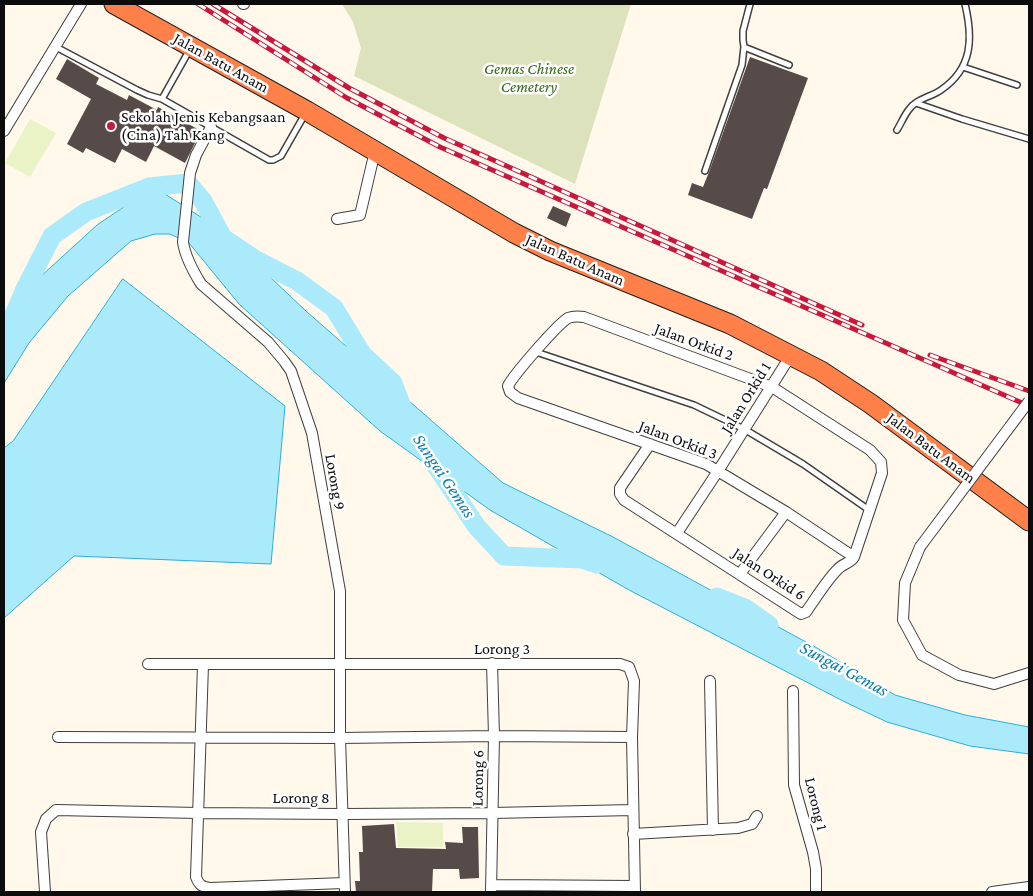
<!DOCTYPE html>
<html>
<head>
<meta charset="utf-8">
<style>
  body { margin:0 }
  #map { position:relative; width:1033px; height:896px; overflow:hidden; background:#fff8eb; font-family:"Crimson Pro",serif }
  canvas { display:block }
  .frame { position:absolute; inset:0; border:5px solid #0c0c0c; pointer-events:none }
</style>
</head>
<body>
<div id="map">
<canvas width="1033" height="896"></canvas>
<div class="frame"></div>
</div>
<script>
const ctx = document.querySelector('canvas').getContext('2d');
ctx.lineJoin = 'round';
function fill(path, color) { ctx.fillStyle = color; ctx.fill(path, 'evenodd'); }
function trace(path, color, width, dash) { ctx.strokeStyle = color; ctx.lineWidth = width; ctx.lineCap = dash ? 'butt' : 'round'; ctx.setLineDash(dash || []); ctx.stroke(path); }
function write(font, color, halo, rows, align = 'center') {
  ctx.font = font + ' "Crimson Pro",serif'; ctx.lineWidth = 5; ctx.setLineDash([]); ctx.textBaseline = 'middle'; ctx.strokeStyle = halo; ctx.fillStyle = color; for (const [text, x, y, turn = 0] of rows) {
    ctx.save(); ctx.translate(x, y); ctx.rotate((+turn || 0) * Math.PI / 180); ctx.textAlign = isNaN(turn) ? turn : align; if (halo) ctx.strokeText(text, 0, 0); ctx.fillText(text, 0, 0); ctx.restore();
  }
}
fill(new Path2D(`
  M342,4H631L575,184L354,76L361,48L353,22Z`), '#dce2bb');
fill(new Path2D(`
  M30,119L56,133L30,177L5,163Z
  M396,822L443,823V847H398Z`), '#eaf3c5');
const water = new Path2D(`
  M154,187L204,219L251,259L307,312L503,483L613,537L817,648L895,695L965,715L1029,727V754L970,746L887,722L843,701L629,590L490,510L380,431L239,304L189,243L170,234H155L131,241L68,296L29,343L4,383V331L39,278L97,225Z
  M123,279L285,406L271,564L74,556L4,618V448L13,441Z`);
fill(water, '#abeafb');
trace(water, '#2cafd8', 1);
trace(new Path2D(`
  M4,338L25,289L52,236L86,212L149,187L188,183L203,201L223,238L256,260L297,281L334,308L362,354L393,383L404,412
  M430,457L477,527L504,556L582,559L597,564
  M717,597L745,608L769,625`), '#abeafb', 19);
fill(new Path2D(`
  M750,57L808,78L767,189L764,188L752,219L688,195L692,183L703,187L709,172Z
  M67,59L99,78L96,84L127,100L129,95L157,110L158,107L201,131L185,163L154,146L146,162L122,149L115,163L86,148L83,153L67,144L91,99L56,79Z
  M553,206L571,214L566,227L547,218Z
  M394,824L396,848L446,849L445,842L463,843L462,827H478L479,878L460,879L459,869H433L432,892H356L355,881H360L359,852H363L362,826Z`), '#564b48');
const lane = new Path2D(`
  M56,47L137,90L148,95L162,99L269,160H273L281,156L305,114
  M744,47L789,65
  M963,67L1017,85
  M162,99L190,49
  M916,103L962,119L1029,139
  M897,130C903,120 907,108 917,102C925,97 934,95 941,90C973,68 973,38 965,4
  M705,171L742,65L744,47L743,40V31L750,4
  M536,352L694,405L744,429L803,464L869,510`);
const street = new Path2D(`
  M243,4H244
  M211,127L196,155L190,173L183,242C185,257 193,271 201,284L268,342L284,361L291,371L312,433L340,591V738L345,892
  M4,131L81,4
  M337,219L360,215L375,151
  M650,444L620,488V494L624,500L801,614L806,612C816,598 826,581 838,569C843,563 850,564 854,557L882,473L881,462L870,450L772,387L584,317C578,316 573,316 568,318C557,325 514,374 508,386L510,392L518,398L706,464L786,512L854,557
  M677,533L718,471L791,355
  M920,547L905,583L903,620L922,655L959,675L994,684L1029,673
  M740,574L786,512
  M148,664H620L629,667L634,681L632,737L635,892
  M203,665L196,877C199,885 202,887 210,888L344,883
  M710,681L713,830
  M793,691L794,785L813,852L816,869V892
  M58,737L340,738L494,736L632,737
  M633,834L738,828L752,824L757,816
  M491,885L634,886
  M45,892L41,832L46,819L56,810L198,813L343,814L492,813L633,810
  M491,892L494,736L492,663
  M992,892L1029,887`);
const highway = new Path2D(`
  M114,4L307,111L514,233L550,251L730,324L821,371L871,404L1029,521`);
trace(lane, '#3f3f3f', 8);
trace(street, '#3f3f3f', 12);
trace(highway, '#1d1d1d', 21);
trace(lane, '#fff', 5);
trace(street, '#fff', 10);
trace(highway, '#ff8049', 19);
const rail = new Path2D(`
  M198,4L347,98L440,147L1029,406
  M213,4L349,88L444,138L862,325
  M930,355L1029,391`);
trace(rail, '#c7193d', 5);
trace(rail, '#fff', 3, [9]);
const streetBridge = new Path2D(`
  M920,547L1029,401`);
trace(streetBridge, '#3f3f3f', 12, []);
trace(streetBridge, '#fff', 10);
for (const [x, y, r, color] of [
  [111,126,5,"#c7193d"]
]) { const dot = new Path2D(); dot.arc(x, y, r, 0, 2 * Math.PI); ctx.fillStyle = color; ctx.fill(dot); trace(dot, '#fff', 2); }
write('16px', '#0c0c0c', '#fff', [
  ["Jalan Batu Anam",221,63,29],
  ["Jalan Batu Anam",575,260,24],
  ["Jalan Orkid 2",694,342,20],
  ["Jalan Orkid 1",746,398,-58],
  ["Jalan Orkid 3",678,440,21],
  ["Jalan Batu Anam",931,448,37],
  ["Lorong 9",335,482,80],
  ["Jalan Orkid 6",769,574,33],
  ["Lorong 3",502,649],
  ["Lorong 6",478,778,-89],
  ["Lorong 8",301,798],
  ["Lorong 1",816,804,76]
]);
write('italic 16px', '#356918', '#fff', [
  ["Gemas Chinese",529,69],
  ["Cemetery",529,87]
]);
write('16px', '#0c0c0c', '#fff', [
  ["Sekolah Jenis Kebangsaan",121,117],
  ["(Cina) Tah Kang",121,135]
], 'left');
write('italic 18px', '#0c7ca8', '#fff', [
  ["Sungai Gemas",444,476,56],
  ["Sungai Gemas",844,669,28]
]);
</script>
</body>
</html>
